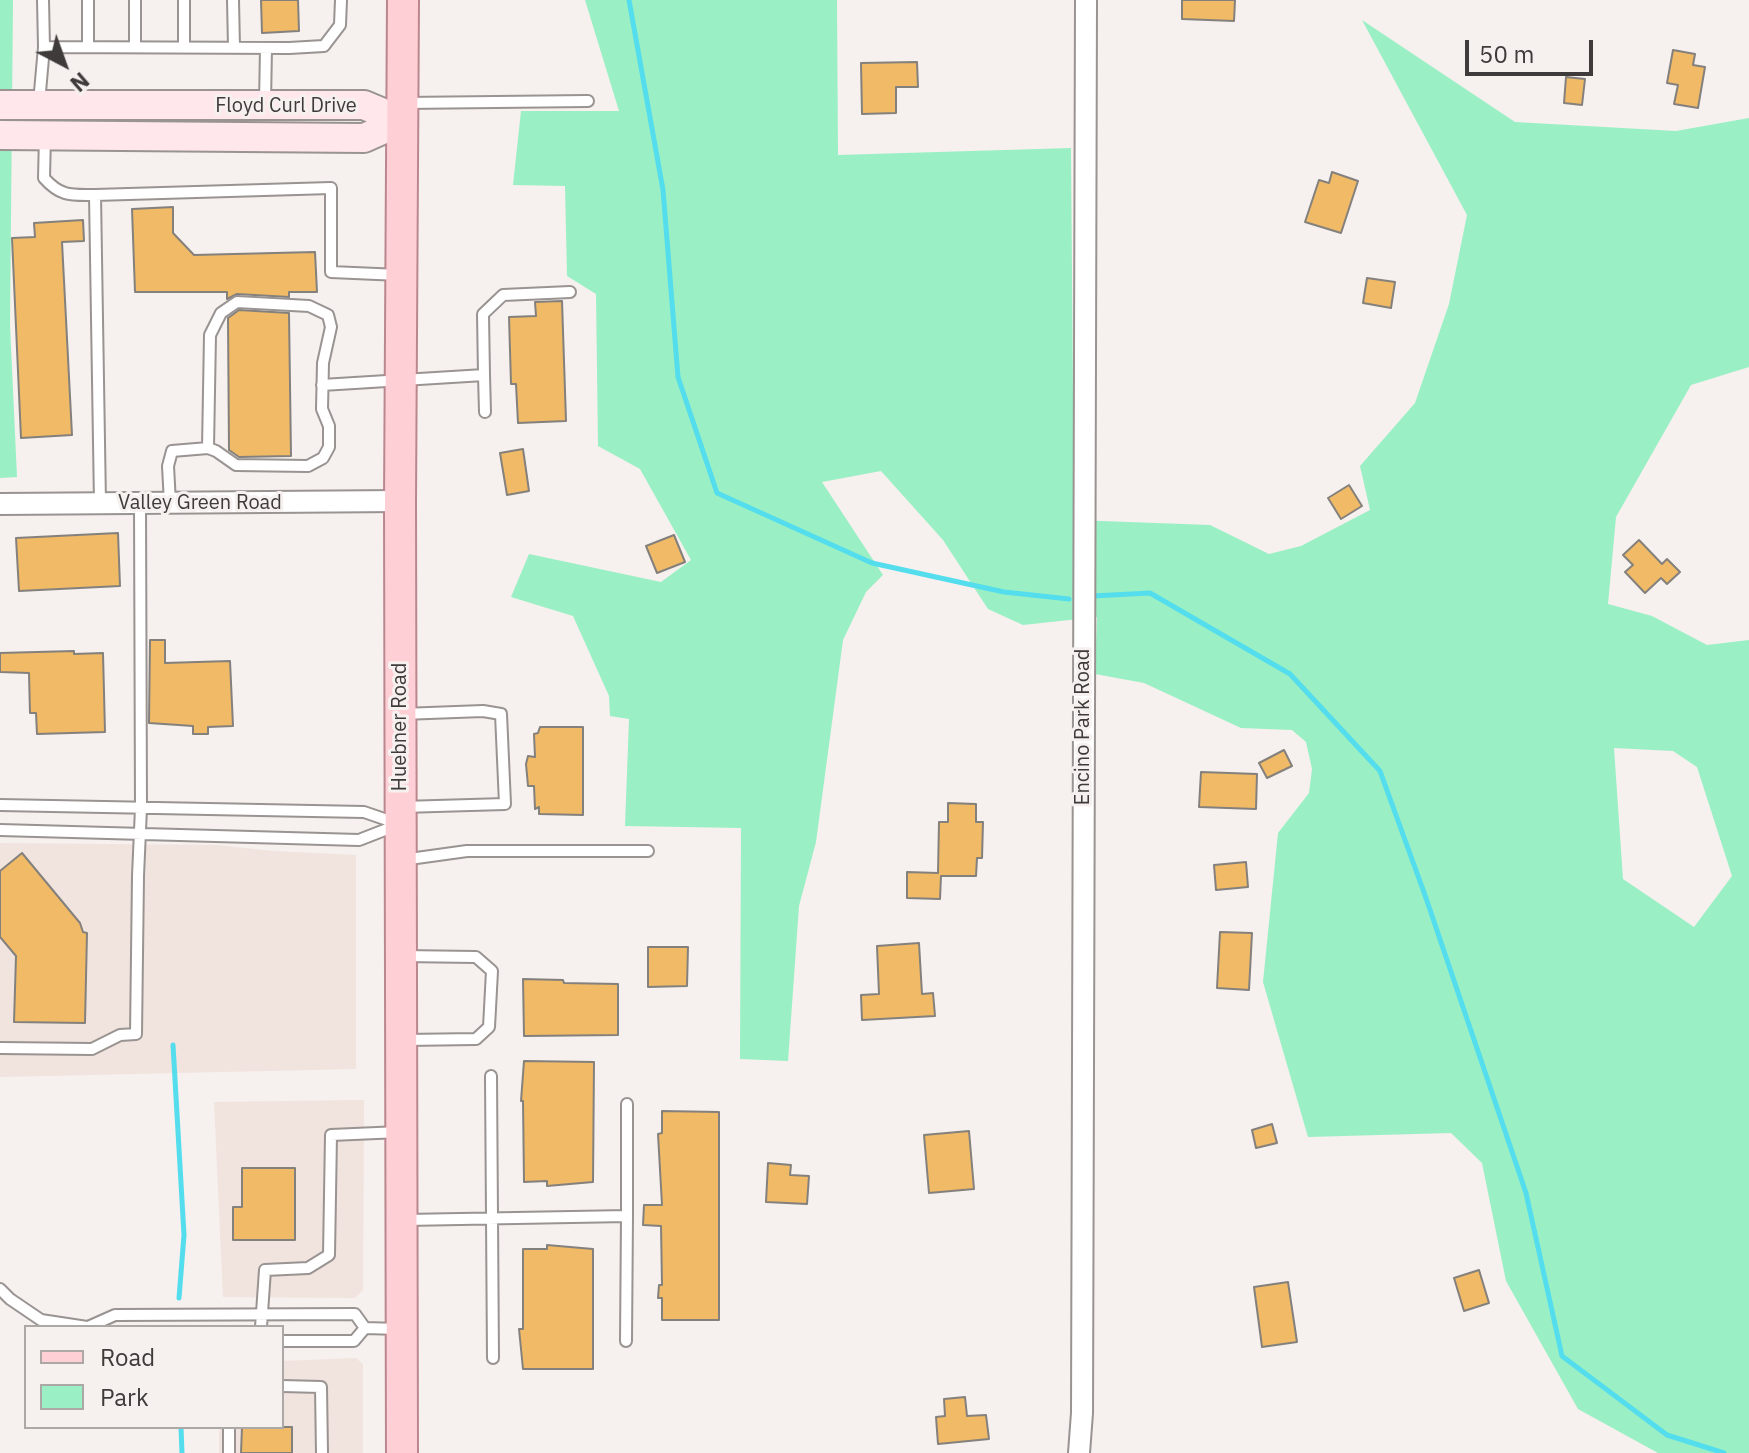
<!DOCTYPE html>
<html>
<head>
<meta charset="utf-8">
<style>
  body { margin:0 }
  #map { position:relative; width:1749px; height:1453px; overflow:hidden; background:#f6f0ee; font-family:"IBM Plex Sans",sans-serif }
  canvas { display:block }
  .legend { position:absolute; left:24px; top:1325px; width:260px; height:104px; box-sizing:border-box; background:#f6f0ee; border:2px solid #aca8a6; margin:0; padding:10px 14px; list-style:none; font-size:24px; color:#3e3b3a }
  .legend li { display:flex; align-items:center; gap:16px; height:40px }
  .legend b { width:40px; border:2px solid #aca8a6 }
  .north { position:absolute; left:24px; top:24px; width:80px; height:80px; -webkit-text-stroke:6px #f6f0ee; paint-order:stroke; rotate:139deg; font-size:22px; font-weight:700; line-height:32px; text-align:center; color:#3e3b3a }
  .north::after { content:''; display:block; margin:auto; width:28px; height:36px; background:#3e3b3a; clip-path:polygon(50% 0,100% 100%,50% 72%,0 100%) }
  .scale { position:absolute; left:1465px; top:40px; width:128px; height:36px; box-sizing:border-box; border:4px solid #3e3b3a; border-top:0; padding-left:10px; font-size:24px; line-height:28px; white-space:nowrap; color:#3e3b3a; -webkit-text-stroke:6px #f6f0ee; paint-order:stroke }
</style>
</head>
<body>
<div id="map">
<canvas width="1749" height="1453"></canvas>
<ul class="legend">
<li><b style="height:10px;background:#fed0d6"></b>Road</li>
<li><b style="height:22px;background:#9af0c4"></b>Park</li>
</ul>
<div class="north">N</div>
<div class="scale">50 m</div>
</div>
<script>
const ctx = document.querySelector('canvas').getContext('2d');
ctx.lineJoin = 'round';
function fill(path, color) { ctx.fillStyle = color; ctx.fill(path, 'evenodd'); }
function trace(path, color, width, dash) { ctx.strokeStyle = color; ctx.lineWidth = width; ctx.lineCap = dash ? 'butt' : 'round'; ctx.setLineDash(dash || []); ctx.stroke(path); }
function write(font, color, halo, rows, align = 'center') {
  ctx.font = font + ' "IBM Plex Sans",sans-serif'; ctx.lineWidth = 6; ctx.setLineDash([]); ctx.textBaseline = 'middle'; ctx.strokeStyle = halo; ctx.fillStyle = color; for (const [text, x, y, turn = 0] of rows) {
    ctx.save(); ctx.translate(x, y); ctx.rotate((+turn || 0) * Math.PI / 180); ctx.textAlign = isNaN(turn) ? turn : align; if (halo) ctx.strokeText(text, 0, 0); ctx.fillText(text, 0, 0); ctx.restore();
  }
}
fill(new Path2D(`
  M0,843L216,845L273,851L356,855V1069L0,1077Z
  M364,1100L363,1290L355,1298L223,1297L214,1102Z
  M356,1358L363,1364V1453H219V1427H282V1361Z`), '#f1e3dd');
fill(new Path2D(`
  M0,0H13L10,325L17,477L0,478Z
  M585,0H837L838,155L1071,148L1074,520L1210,525L1269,554L1301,546L1370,510L1360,466L1415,403L1449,304L1467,215L1362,20L1515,122L1676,131L1749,118V367L1691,385L1616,517L1608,604L1652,616L1707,645L1749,640V1453H1658L1578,1409L1506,1281L1482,1163L1451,1133L1308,1137L1263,982L1278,833L1309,793L1312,769L1306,742L1292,730L1241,728L1144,683L1095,674L1097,617L1023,625L988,609L943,540L881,471L822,482L883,575L866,592L843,640L816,842L799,906L788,1061L740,1059L741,828L625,826L629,719L610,716L609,696L573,616L511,597L529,554L661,582L691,560L640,469L598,446L596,294L567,276L565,186L513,185L521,111H619ZM1614,748L1673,751L1697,767L1732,876L1694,927L1623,879Z`), '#9af0c4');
trace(new Path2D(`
  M629,0L663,190L678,377L717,493L872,563L1004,592L1069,599
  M1093,596L1150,593L1290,674L1380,771L1426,898L1526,1193L1562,1356L1667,1435L1724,1453
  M173,1045L184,1235L179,1298
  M181,1427L182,1453`), '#54dded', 5);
const building = new Path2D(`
  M261,0H298L299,31L262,33Z
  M1182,0H1235L1234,21L1182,19Z
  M1673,50L1695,54L1693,65L1705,67L1698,108L1674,104L1678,85L1667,83Z
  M917,62L918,87H896V113L862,114L861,63Z
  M1566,77L1585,79L1582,105L1564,103Z
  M1332,172L1358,181L1341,233L1305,222L1319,180L1329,183Z
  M173,207V233L194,255L315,252L317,292H289V297L237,294L227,299V292H135L132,209Z
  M83,220L84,241L62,242L72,435L21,438L12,238L35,237L34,223Z
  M1367,278L1395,282L1391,308L1363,303Z
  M562,301L566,421L518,423L516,384H511L509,317L536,316L535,302Z
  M239,310L289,313L291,456L239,457L229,450L228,318Z
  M523,449L529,491L507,495L500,453Z
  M1349,485L1362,506L1341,519L1328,498Z
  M118,533L120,586L19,591L16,538Z
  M674,535L685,562L657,573L646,546Z
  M1639,540L1662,564L1667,559L1680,572L1667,584L1661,578L1645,593L1625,572L1633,565L1623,555Z
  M150,640H165V663L230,661L233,726L208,727V734H193V726L149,723Z
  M74,651V654L103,653L105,732L37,734L36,713H30L29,673L0,672V653Z
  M540,727H583V815L539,814V807L535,809L534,786H528L526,764L528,756L535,757L534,734L538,733Z
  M1284,750L1292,766L1267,778L1259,763Z
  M1201,772L1257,774L1256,809L1199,807Z
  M948,803L976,804V822H983L982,858H977L976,876H941L940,899L907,898V872L938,873L939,822H948Z
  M22,853L80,923L83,932L87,933L85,1023L14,1022L16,956L0,937V871Z
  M1246,862L1248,887L1216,890L1214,865Z
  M1220,932L1252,933L1249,990L1217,988Z
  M919,943L922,994L933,993L935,1016L862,1020L861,995L879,994L877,946Z
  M648,947H688L687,986L648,987Z
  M523,979L563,980L564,983L618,984V1035L524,1036Z
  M524,1061L594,1062L593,1182L547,1186V1181L524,1182L523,1101H521Z
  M662,1111L719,1112V1320H662V1298H658L659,1285H662L661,1226L643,1225L644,1205H662L658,1134L662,1133Z
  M1272,1124L1277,1143L1256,1148L1252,1130Z
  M969,1131L974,1189L929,1193L924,1135Z
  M768,1163L791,1165L790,1175L809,1176L807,1204L766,1202Z
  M242,1168H295V1240H233V1207H242Z
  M547,1245L593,1249V1369H523L519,1329H523V1249H547Z
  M1479,1270L1489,1303L1464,1311L1454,1278Z
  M1288,1282L1297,1342L1262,1347L1254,1287Z
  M965,1397L967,1416L986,1415L989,1439L938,1444L936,1417L945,1416L944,1399Z
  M242,1427H292V1453H241Z`);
fill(building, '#f1ba67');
trace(building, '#84817d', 2);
const lane = new Path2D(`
  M43,0L44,47L289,48L324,46L340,25L341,0
  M88,0V47
  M233,0L234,47
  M135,47V0
  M184,47V0
  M39,103L44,47
  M265,103L266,48
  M404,103L588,101
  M45,136L44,178C61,197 71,195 95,195
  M484,375L485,412
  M322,385L484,375L483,314L503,295L570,292
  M100,503L95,195L331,188V272L400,275
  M170,503L168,466L172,451L208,448L216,451L236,465L308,466L323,458L329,447V426L322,409L323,363L331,327L328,315L309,306L237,302L221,313L210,335L208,448
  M0,805L364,812L399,824
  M402,807L505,804L501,714L483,711L402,714
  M0,830L359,840L395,826
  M402,860L467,851H648
  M402,956L476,957L492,971L489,1027L476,1039L405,1040
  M0,1048L92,1049L120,1035L136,1034L138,876L141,808L140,503
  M491,1076L493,1358
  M627,1104V1216
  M405,1220L627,1216L626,1341
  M0,1289L10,1299L41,1320L87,1327
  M88,1327L115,1315L355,1314L365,1328
  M261,1327L265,1270L308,1268L329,1255L331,1135L400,1132
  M365,1328L399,1329
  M282,1341H354L365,1328
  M282,1386L321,1387L322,1453
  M229,1427V1453`);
const street = new Path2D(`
  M0,504L400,501
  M1079,1453L1082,1413L1086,0`);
const secondary = new Path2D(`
  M0,105H364L402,121
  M0,135L364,138L402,121`);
const primary = new Path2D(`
  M402,1453L400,501L403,0`);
trace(lane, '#999391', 14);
trace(street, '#999391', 24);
trace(secondary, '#999391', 32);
trace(primary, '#bb878e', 34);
trace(lane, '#fff', 10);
trace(street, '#fff', 20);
trace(secondary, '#ffe7eb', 28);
trace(primary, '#fed0d6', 30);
write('20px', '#3e3b3a', '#f6f0ee', [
  ["Floyd Curl Drive",286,106],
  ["Valley Green Road",200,503],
  ["Huebner Road",400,727,-90],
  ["Encino Park Road",1083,727,-90]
]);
</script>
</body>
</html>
